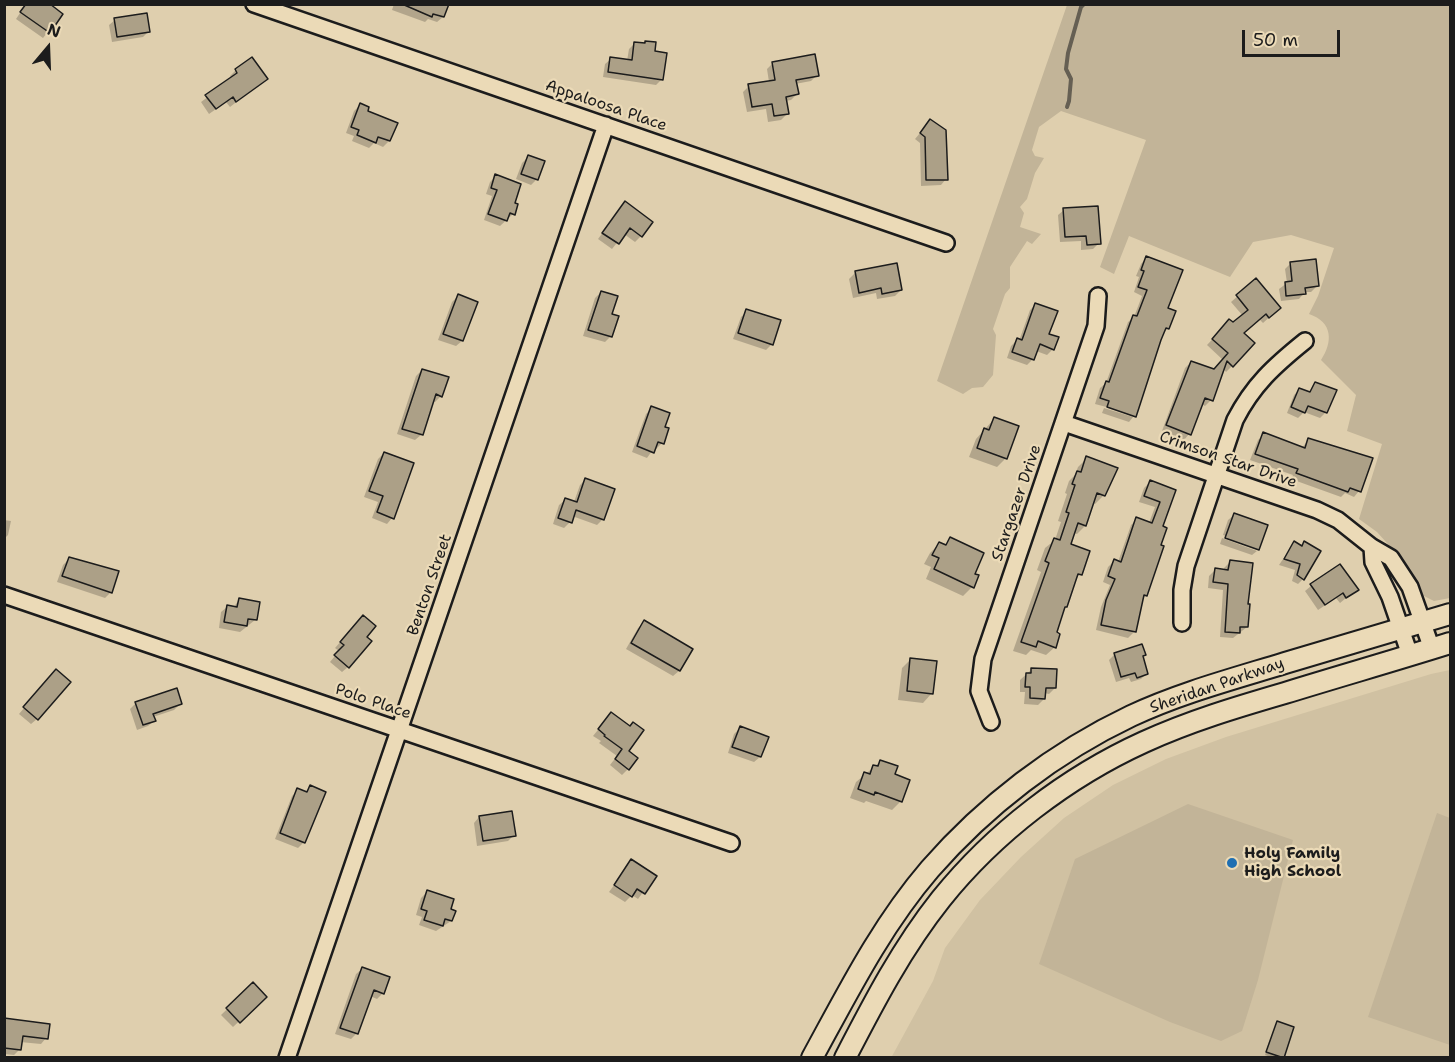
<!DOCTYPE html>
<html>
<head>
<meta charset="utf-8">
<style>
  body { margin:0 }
  #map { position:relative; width:1455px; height:1062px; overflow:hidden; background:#dfcfae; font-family:"Shantell Sans",sans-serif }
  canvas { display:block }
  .frame { position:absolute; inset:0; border:6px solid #1c1c1c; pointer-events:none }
  .north { position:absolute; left:18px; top:18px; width:60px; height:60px; -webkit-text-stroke:4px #ebdab7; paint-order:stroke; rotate:19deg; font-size:16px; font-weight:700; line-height:24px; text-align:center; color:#1c1c1c }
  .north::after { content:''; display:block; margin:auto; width:21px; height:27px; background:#1c1c1c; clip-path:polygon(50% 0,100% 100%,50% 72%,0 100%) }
  .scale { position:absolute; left:1242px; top:30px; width:98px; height:27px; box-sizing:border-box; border:3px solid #1c1c1c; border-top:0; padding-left:8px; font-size:18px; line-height:21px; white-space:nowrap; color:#1c1c1c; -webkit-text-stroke:4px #ebdab7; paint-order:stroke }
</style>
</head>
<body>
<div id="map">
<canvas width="1455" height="1062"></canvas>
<div class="frame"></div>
<div class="north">N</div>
<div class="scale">50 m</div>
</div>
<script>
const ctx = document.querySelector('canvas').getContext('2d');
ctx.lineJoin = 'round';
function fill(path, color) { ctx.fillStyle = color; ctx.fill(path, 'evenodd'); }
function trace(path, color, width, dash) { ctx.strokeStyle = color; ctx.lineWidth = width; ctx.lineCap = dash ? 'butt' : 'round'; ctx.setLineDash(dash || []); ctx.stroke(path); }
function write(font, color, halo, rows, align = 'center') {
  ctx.font = font + ' "Shantell Sans",sans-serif'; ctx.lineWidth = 4.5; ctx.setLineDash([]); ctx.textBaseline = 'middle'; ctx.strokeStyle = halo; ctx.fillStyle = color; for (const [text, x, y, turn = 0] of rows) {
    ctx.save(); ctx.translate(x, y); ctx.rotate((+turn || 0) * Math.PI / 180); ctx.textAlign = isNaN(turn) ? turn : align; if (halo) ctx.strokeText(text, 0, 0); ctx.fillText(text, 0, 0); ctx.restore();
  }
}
fill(new Path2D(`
  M1450,670V1057L891,1058L933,981L945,948L980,900L1021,857L1064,818L1113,785L1166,759L1226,737L1431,674Z`), '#d0c1a2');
fill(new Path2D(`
  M1067,5H1450V598L1434,601L1422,595L1395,552L1377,532L1359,519L1382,444L1347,431L1356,395L1321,360C1333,342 1333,322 1309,314L1318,296L1334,248L1291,235L1253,242L1230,277L1129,236L1114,274L1100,267L1146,140L1061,111L1039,127L1032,150L1035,156L1044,158L1035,173L1027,199L1020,207L1024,213L1020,227L1041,234L1032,244L1027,241L1010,267V288L1005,294L993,329L996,335L993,375L983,387L972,388L963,394L937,381Z
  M1188,804L1293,840L1258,980L1242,1031L1221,1041L1170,1022L1039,964L1075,859Z
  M1437,813L1450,818V1045L1368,1017Z`), '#c2b498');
fill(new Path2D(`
  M26,4L61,15L43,38L16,19Z
  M394,4H447L443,17L437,22L428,19L425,22L392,10Z
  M115,20L148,32L143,37L112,42L109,25Z
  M635,43L653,52L662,79L656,85L603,77L605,64L611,59L627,61L629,49Z
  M773,63L817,75L811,81L795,84L797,94L791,100L785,101L787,114L781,120L768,122L766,109L747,112L743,92L749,86L769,82L767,69Z
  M236,70L266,79L230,107L226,102L209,114L201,102L232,79L230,76Z
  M360,105L389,141L383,147L374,143L369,148L352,141L354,136L346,133L354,111Z
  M930,121L946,179L941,185L921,186L920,143L915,139Z
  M528,157L537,179L531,185L516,179L522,163Z
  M496,176L513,204V214L500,226L484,220L492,196L486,194L490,182Z
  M620,209L641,236L635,242L624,234L612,249L598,239Z
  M1064,210L1099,243L1093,249L1081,250V241L1060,242L1058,215Z
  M1146,258L1167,309L1168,328L1163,333L1133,417V414L1095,404L1100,388L1106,383L1128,322L1134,317L1142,296L1134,292L1139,277L1136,276L1141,264Z
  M1291,263L1317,286L1311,292H1305L1299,299L1281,301L1279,289L1287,283L1285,269Z
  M896,265L901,290L895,296L877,299L876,293L853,298L849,279L855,273Z
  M1256,280L1274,313L1263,323L1259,319L1243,333L1232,366L1226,372L1223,368L1211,400L1205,406L1201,404L1189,434L1184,440L1162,431L1185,368L1191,362L1214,370L1223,360L1207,345L1224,327L1233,324L1243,316L1231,302Z
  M601,292L611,336L605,342L583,336L595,298Z
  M458,296L462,341L456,346L438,340L452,302Z
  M1036,304L1053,349L1047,355L1036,351L1033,359L1027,365L1007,358L1011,346L1017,340L1019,341L1030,310Z
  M747,311L772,344L766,350L733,339L741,317Z
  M422,370L441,396L435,402L432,401L421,435L415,440L397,434L416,376Z
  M1315,383L1326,412L1320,418L1304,412L1298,418L1287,413L1294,395L1299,390L1308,393Z
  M652,408L663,428L667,429L662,443L656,449L654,448L647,458L632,452L646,414Z
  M1104,408L1133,417L1129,422L1102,413Z
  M994,419L1006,458L997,467L969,457L976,439Z
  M1264,434L1302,448L1309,439L1359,491L1354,497L1345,493L1341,497L1291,479L1293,475L1250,460L1258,440Z
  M384,453L392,518L387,524L372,518L378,502L364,497L378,459Z
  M1087,458L1104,495L1095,504L1093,503L1085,526L1077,534L1073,533L1069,545L1080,574L1075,580L1055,633V647L1046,655L1031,650L1026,655L1013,651L1041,572L1037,570L1045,548L1055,540L1061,522L1058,521L1067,494L1065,493L1069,481L1075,475L1078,467Z
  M586,479L603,519L597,525L572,516L570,522L564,528L553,524L559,505L565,500L574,502L580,485Z
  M1150,482L1174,490L1161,527L1145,595L1141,599L1134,632L1128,638L1096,630L1101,607L1110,585L1103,582L1108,567L1114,561L1118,562L1131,525L1137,519L1149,523L1155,507L1139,502L1144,488Z
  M1234,515L1266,526L1257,550V548L1223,535L1228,520Z
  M4,520L11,521L8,535L4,539Z
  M1222,538L1257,551L1252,555L1220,544Z
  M950,539L973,574L972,587L963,596L926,579L931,567L924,564L930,553L939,544L944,546Z
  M1294,543L1301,547L1305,543L1303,579L1298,584L1292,581L1295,570L1279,565Z
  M69,559L111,592L105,598L57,582L63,565Z
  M1230,562L1246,605L1247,627L1233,638L1220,637L1223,590L1208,588L1209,576L1215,570L1224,571V568Z
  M1311,586L1357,589L1340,603L1336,598L1318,610L1305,591Z
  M239,600L255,620L240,632L219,628L221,612L227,607L233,608Z
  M644,622L691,650L679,671L673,676L626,649L638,628Z
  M357,623L348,667L342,672L330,662L339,651L335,648Z
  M1142,646V657L1147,673L1141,679L1131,682L1129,678L1116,682L1109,660L1114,655Z
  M911,659L932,693L923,703L898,700L902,668Z
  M1032,669L1055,688L1049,694L1044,693V699L1038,705L1024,704L1025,692H1020V680Z
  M50,677L37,719L31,724L19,714Z
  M136,703L180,704L174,710L153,717L154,721L148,726L137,730L130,709Z
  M606,720L627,751L628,769L622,775L610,765L617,756L599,743L601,741L593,736Z
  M740,728L760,757L754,762L728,753L734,734Z
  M881,761L893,775L901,801L892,810L866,801L864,803L850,798L856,782Z
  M310,787L304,842L298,848L275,839L292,796L298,790L304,793Z
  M479,817L514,835L508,841L477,846L474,823Z
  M632,861L655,876L638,899L632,895L625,902L609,892Z
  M427,892L449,910L451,921L436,931L419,925L422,917L416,915L421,898Z
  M362,969L383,993L377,999L370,996L357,1033L351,1039L335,1034L356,974Z
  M253,984L265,997L233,1027L221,1015Z
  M4,1021L46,1038L41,1044L20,1042V1049L14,1055L4,1054Z
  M1277,1023L1292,1028L1282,1058H1273L1265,1055Z`), '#0003');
trace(new Path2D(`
  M1067,107L1069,101L1071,79L1066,69L1068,53L1081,7L1084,4`), '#655f53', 4);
const building = new Path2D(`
  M26,4H50L63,14L50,33L20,12Z
  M402,4H449L444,17L433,14L432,17Z
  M147,13L150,32L117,37L114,18Z
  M645,41L656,42L655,51L667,53L663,80L608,72L610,57L632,60L634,42L645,43Z
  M815,54L819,76L796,80L799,94L786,97L789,114L774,116L772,104L752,107L748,84L775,80L772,62Z
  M252,57L268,79L236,102L233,97L216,109L205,95L237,73L235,69Z
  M360,103L369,107L368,111L398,123L390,141L378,137L376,143L357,135L359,130L351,127Z
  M930,119L946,130L948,180H926L925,137L920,133Z
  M528,155L545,161L538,180L521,174Z
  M495,174L521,184L515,203L518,204L515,215L510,213L507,221L488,214L497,190L491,188Z
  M625,201L653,222L642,237L630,228L619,244L602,233Z
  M1098,206L1101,244L1087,245L1086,236L1065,237L1063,208Z
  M1146,256L1183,270L1168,308L1176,311L1169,329L1166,328L1161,340L1136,417L1107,407L1109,401L1100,398L1106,381L1109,382L1133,315L1137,316L1147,290L1138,287L1144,271L1141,270Z
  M1316,259L1319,286L1305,288L1306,294L1286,296L1285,282L1292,281L1290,262Z
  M897,263L902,290L882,294L881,288L859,293L855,271Z
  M1256,278L1281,308L1269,318L1266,314L1244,333L1255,343L1233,367L1227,361L1213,401L1205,398L1191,435L1166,425L1191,361L1214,369L1228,353L1212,339L1229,319L1233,322L1248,310L1236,295Z
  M601,291L618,296L612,314L619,316L612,337L588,330Z
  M458,294L478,302L463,341L443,334Z
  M1035,303L1058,311L1049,334L1059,337L1054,350L1040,344L1034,360L1012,352L1017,338L1022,340Z
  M746,309L781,320L773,345L738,333Z
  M422,369L449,377L442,397L436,394L423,435L402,429Z
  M1315,382L1337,390L1327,413L1308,406L1305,413L1291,407L1299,388L1310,392Z
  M651,406L670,413L665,427L669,428L664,444L658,442L654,453L637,446Z
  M994,417L1019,426L1007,459L977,448L984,428L989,430Z
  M1263,432L1305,448L1308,438L1373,458L1361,492L1350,488L1348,492L1296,473L1298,469L1255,454Z
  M384,452L414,463L394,519L377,512L383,496L369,491Z
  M1086,456L1118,468L1105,496L1097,493L1086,526L1078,523L1071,544L1090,551L1082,575L1078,574L1067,607H1065L1057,632L1060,634L1056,648L1038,641L1036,647L1021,642L1049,563L1045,561L1054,538L1060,540L1069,513L1066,512L1075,485L1072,484L1077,471L1081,472Z
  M585,478L615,489L604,520L576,510L572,523L558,518L565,498L577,502Z
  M1150,480L1176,490L1163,526L1167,528L1161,545L1164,546L1147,596L1144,595L1136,632L1101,625L1106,600L1115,579L1108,576L1114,559L1121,562L1136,517L1152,523L1160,502L1144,496Z
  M1234,513L1268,525L1259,550L1225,538Z
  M950,537L984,553L975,574L979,575L974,588L934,569L939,558L932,555L939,542L946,545Z
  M1294,541L1302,546L1304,541L1321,551L1304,580L1297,575L1300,564L1284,559Z
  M69,557L119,571L112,593L62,576Z
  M1230,560L1253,563L1248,604H1250L1248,627H1240V633L1225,632L1228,584L1213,582L1215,568L1228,570Z
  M1340,564L1359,590L1346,598L1343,593L1325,605L1310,584Z
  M239,598L260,602L257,620L248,619L247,626L224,622L227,605L237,607Z
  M363,615L376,626L367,637L372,641L349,668L334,655L344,645L340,642Z
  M644,620L693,649L680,671L631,643Z
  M1142,644L1146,655L1143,656L1148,674L1137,678L1135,673L1121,677L1114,653Z
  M910,658L937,661L933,694L907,691Z
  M1031,668L1057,669L1056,688H1046L1045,699L1030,698V687H1025L1026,673H1031Z
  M56,669L71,682L38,720L23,707Z
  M177,688L182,704L153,714L156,721L143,725L135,702Z
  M611,712L630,726L633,722L644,730L629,751L638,758L629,770L615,759L622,749L604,736L605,735L598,729Z
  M740,726L769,737L761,757L732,747Z
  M880,760L898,766L895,774L910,780L902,802L875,792L874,795L858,789L864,772L870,774L873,765L878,766Z
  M310,785L326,792L305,843L280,833L297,788L307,792Z
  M512,811L516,836L483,841L479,816Z
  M631,859L657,876L645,894L637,889L632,897L614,885Z
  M427,890L454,899L451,909L456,911L452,921L445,919L443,926L424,920L427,911L421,909Z
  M362,967L390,977L384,994L374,990L358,1034L340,1028Z
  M253,982L267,997L240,1023L226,1008Z
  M4,1018L50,1024L48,1039L23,1036L21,1050L4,1048Z
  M1277,1021L1294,1027L1284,1058L1266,1052Z`);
fill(building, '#aca087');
trace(building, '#1c1c1c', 1.5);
const street = new Path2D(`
  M254,4L946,243
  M1064,423L1317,510L1338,520L1372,547L1391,558L1410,587L1432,649
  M1372,547L1373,562L1390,597L1410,655
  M4,595L731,843
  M1182,623V590L1186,566L1235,420C1253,385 1274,366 1305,341
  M991,722L979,691L983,659L1096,326L1098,296
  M287,1058L606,125`);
const secondary = new Path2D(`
  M812,1058C848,992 881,926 930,869C985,806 1055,752 1131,716C1180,693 1233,679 1285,663C1340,647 1395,630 1450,614
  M845,1058C874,1002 902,948 941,899C994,833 1067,777 1144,742C1190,721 1237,707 1285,693C1340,676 1396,660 1450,643`);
trace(street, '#1c1c1c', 20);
trace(secondary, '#1c1c1c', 24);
trace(street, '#ebdab7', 15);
trace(secondary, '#ebdab7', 20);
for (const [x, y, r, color] of [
  [1232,863,6,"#1f6fb2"]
]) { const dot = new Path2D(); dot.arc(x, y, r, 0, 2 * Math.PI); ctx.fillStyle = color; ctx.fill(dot); trace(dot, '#ebdab7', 2); }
write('16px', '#1c1c1c', '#ebdab7', [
  ["Appaloosa Place",606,106,19],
  ["Crimson Star Drive",1228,460,19],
  ["Stargazer Drive",1017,503,-71],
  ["Benton Street",430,585,-71],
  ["Sheridan Parkway",1217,686,-19],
  ["Polo Place",373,702,19]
]);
write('bold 16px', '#1c1c1c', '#ebdab7', [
  ["Holy Family",1244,854],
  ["High School",1244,872]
], 'left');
</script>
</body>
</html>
